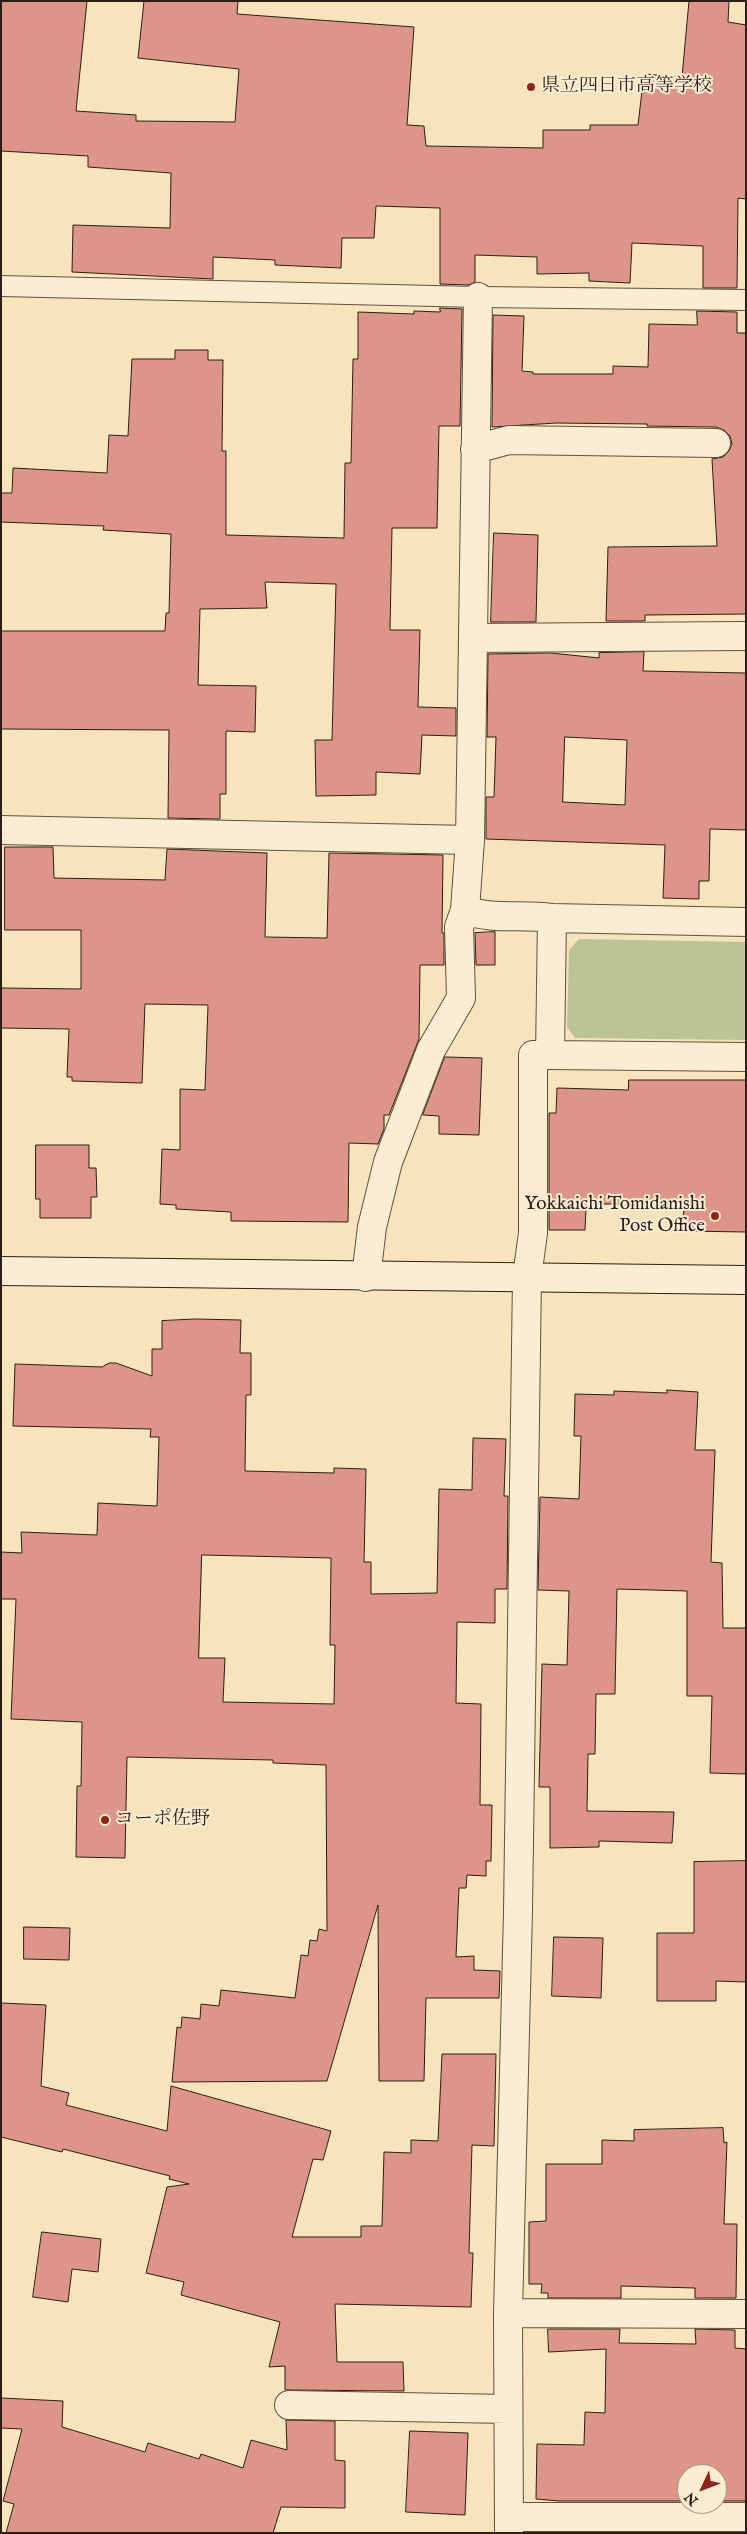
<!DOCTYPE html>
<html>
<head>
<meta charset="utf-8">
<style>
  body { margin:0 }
  #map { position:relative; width:747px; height:2534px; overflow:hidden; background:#f7e4bc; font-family:"IM FELL English",serif }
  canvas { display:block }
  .frame { position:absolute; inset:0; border:2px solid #2c1e12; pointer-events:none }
  .north { position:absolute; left:677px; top:2464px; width:50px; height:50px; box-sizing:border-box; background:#faedd3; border:1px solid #a89a86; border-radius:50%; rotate:227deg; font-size:14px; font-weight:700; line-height:20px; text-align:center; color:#2c1e12 }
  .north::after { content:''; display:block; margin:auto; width:18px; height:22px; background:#8f2418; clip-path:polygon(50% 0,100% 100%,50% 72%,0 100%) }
</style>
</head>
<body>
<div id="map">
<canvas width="747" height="2534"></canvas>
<div class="frame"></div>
<div class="north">N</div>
</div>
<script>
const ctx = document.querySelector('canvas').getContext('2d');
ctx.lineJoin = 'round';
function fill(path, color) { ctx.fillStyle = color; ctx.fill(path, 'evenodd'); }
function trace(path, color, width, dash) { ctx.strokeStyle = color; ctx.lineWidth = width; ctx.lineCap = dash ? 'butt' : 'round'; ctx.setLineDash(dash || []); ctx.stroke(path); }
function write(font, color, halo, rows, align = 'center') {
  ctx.font = font + ' "IM FELL English","Noto Serif JP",serif'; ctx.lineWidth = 4; ctx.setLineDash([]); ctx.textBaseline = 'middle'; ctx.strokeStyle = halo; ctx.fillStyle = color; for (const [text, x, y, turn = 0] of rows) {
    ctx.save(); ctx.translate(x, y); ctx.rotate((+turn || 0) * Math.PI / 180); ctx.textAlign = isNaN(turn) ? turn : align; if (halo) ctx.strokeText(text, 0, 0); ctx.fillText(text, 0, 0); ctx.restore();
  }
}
fill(new Path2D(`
  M579,939L746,942V1040L575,1038L567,1027L569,950Z`), '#bac593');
const building = new Path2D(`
  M1,1H87L76,111L136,115V121L235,122L239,69L138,58L144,1H238L237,14L414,27L407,125L424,126L426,146L543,148V130H590V125H638L644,74L682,77L689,1H729L728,22L746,25V199L738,198L737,288H703V246L632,243L630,283L589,281V273L537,274V257L475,255V282L469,285L440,284V208L376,206L374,238H342L341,268L275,265V260L213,257V279L72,272L73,225L170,228L171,173L88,167V156L1,151Z
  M440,308L462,309L460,426H439L437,528H392L390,630H420L418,707L456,708V736L422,735L420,774L376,772V795L316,796L315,740H332L336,584L265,582L267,608L200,609L198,685L256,686L255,732L226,731V794H220V819L168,818L169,730L1,729V631H165L166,613H169L171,534L103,530L104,526L1,522V493H12L13,468L107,473L109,435L128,436L132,359H175V350H208V360H223L222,451H226V535L344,538L345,463H351L353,359H358V312L414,314V311L440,312Z
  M697,311L737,312V333H746V614L645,615V621H606L608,547L717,546L712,459L723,457L729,451L732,444L730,436L724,430L716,427L647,426V424L556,423L492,427L493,315L524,316L522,371L533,372V374H613V366L648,367L649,324L697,325Z
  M494,533L538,535L536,622H491Z
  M644,652L643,671L746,673V830L710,829L709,881H699V899L663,898L665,845L486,839V797H494L496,737H487L488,654L551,653L599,658V653ZM565,737L627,740L625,805L563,802Z
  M5,847H53L54,878L165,880L167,849L267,853L265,937L327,938L329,853L443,855L442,933H444V965H420L419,1039L389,1115H384V1129L378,1144L349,1143L348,1222L231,1221V1212L176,1209V1205L160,1204L162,1149L180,1150V1089L205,1090L208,1005L145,1004L142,1083L72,1081V1077H67L69,1029L1,1028V988L81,989V930H5Z
  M495,932V965H476L475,933Z
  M445,1057L482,1058L479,1135L439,1134V1116L423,1115Z
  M629,1080H746V1232L683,1231L684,1201H623V1204H600V1209H586L585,1230H549V1113H556L557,1088L628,1090Z
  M36,1145H89V1168H96L97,1197H91V1218H40V1199H36Z
  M195,1319L241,1320L240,1353H251V1395H246L245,1471L334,1473V1468L366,1469L364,1562H371V1594L437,1593L439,1489L472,1490L473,1438L506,1439L504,1496H508L507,1589H495V1623L457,1622L456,1703L481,1704L480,1805H492L491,1861H486V1876L467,1875L466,1888H459L456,1957L474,1956V1970L500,1971L499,1998H426L424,2081H379L378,1905L327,2081L172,2082L177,2027L181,2028L182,2017L200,2019L201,2004L219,2006L221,1990L295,1998L301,1955L308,1956L310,1940L317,1941L319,1929L327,1931L326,1765L273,1763V1760L127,1757L125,1858L76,1857L77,1786H81L82,1722L11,1719L16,1599H1V1552L22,1553L21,1532L97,1535L98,1503L157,1506L159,1437H150L151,1429L13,1426L15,1364L102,1367L109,1363H116L152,1376V1349H162V1321ZM202,1555L331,1558L330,1645H335L334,1704L223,1702L225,1658H199Z
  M667,1390L698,1392L695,1450H715L711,1562L722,1563L723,1628H746V1774L710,1773L712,1696H687V1591L617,1589L615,1694H596L595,1754H588L587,1811L674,1812L672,1843L599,1841V1847L550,1848V1787H539L542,1664L567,1665L569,1591L538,1590L540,1497L579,1499L581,1436H574L575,1394L614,1395V1391L667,1393Z
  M746,1861V1982L716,1981V2001H657V1933H694V1862Z
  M24,1927L70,1928L69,1960L24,1959Z
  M554,1937L603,1938L601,1998L552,1996Z
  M1,2003L46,2005L41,2086L69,2093L66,2105L167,2131L171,2086L331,2131L323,2160L313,2159L292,2237H361V2226H382L384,2152L411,2153V2140L438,2141L442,2054H496L494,2146L472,2145L469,2253H473L471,2307L335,2304L337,2362H403L404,2391L285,2390V2366L269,2367L280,2322L181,2295L184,2282L146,2273L167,2187L189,2184L169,2179L170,2176L63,2149L62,2152L1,2137Z
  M723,2128L724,2143L727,2142L724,2224H737L736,2298H695V2288L621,2286V2298H548V2293H541L542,2284H529V2222L546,2221V2164H602V2140L634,2141V2130Z
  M42,2232L101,2239L98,2272L72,2269L68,2302L33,2297Z
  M548,2329H620L619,2343L696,2344L695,2329L735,2330V2348L746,2349V2501H717V2474H687V2501H559L536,2499L537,2444L584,2445L585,2412L605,2413L606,2349L549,2352Z
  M1,2398L63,2401L62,2427L145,2452L148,2443L199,2459L201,2454L243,2468L251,2440L287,2450L286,2420L335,2421V2460L345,2461V2508L281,2507L273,2533H6L14,2504L3,2501L22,2429L1,2428Z
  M410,2431L468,2433L465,2515L406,2512Z`);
fill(building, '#de9589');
trace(building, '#2c1e12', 1);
const lane = new Path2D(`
  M1,286L478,297L746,300`);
const street = new Path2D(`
  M475,449L509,440L716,443
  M473,638L746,636
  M1,830L470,840
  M465,910C492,920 523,914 552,918L746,922
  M552,918L550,1055L746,1057
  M366,1277L372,1227L388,1162L431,1050L461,998L459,927L465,910L470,840L478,297
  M508,2313L746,2314
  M289,2405L508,2409
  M509,2517H746
  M509,2533L508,2313L518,1911L527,1277L533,1233V1055H550`);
const secondary = new Path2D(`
  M1,1271L746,1280`);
trace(lane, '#5f503c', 22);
trace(street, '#5f503c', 30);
trace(secondary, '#2c1e12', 30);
trace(lane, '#faedd3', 20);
trace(street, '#faedd3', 28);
trace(secondary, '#faedd3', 28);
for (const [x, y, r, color] of [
  [531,87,5,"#8f2418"],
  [715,1216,5,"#8f2418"],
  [105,1820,5,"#8f2418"]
]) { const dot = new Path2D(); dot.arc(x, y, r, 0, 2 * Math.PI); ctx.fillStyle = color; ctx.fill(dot); trace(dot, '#faedd3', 2); }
write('19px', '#2c1e12', '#faedd3', [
  ["県立四日市高等学校",541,87],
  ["Yokkaichi Tomidanishi",705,1205,"right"],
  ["Post Office",705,1227,"right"],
  ["コーポ佐野",115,1820]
], 'left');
</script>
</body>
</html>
